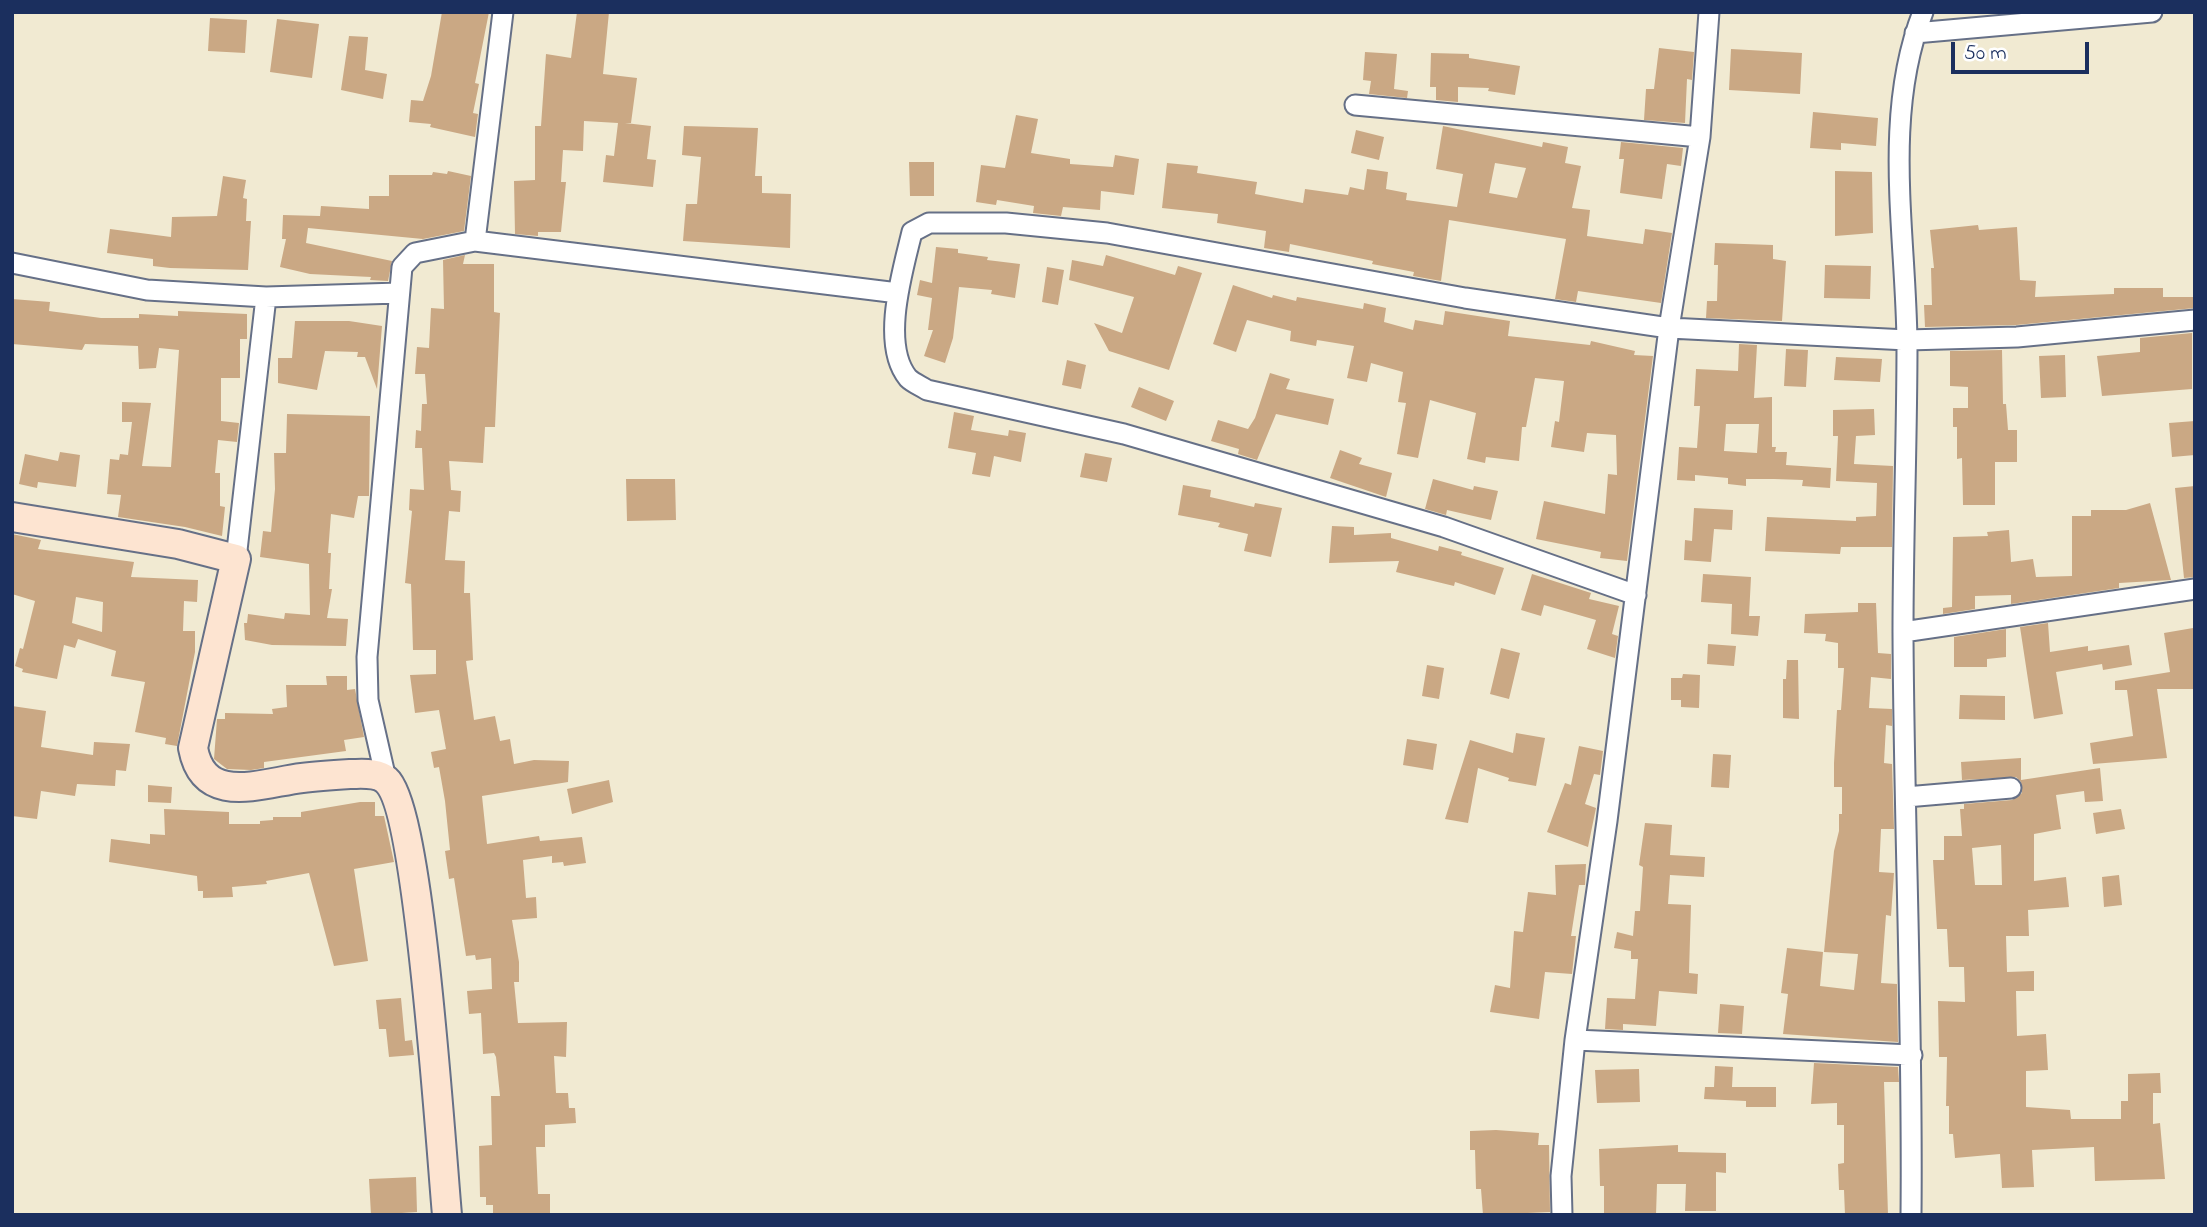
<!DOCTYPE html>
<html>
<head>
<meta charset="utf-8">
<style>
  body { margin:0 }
  #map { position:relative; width:2207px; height:1227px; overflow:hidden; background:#f1ead2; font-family:"Indie Flower",sans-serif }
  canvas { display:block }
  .frame { position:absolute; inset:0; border:14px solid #1b2f5e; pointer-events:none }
  .scale { position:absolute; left:1951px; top:42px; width:138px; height:32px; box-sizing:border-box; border:4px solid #1b2f5e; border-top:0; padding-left:9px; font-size:21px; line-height:24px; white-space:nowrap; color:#1b2f5e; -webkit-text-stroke:5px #fff; paint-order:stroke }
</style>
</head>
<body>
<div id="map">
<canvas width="2207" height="1227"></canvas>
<div class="frame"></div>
<div class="scale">50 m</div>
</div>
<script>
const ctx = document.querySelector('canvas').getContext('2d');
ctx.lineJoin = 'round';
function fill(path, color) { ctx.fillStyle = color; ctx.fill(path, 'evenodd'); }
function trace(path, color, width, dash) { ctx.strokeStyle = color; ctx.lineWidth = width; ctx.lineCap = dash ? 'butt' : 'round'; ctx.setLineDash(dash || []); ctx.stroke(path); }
fill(new Path2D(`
  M442,12H489L475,83L479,84L473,113L478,114L475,137L430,127L431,124L409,122L411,100L423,101L431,76Z
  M577,12H609L603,74L637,78L631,123H625L651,126L647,159L656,160L653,187L603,182L606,155L614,156L618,123L584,121L583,151L563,150L561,182H566L561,232H538V236L515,234L514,181L535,180V126H541L546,54L571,58Z
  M210,18L247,20L245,53L208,51Z
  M277,19L319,24L312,78L270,72Z
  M349,36L368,37L365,70L387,74L383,99L341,90Z
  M1659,48L1694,52L1692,80L1687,79L1685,123L1644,120L1646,89H1654Z
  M1731,49L1802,53L1800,94L1729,90Z
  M1365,52L1397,54L1394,89L1408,91L1407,98L1369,94L1371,81L1363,80Z
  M1431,53L1469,54V58L1520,66L1515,95L1488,91L1489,88L1458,87V102L1436,100V87H1430Z
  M1813,112L1878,118L1876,146L1841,143V150L1810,148Z
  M1016,115L1038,119L1031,153L1070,159V164L1113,167L1115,155L1139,159L1134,195L1101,191L1100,210L1063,207L1061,216L1033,213L1034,206L997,200L996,205L976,202L981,165L1005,168Z
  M684,126L758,128L755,176H762V193L791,194L790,248L683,241L686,204H697L701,157L682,155Z
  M1443,126L1542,147L1543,142L1568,147L1565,163L1581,166L1572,208L1590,210L1587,236L1643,244L1645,229L1672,233L1661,303L1578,291L1576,302L1555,299L1566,239L1449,220L1441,281L1413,276L1414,272L1372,264L1373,261L1290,244L1289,252L1264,248L1266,231L1217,223L1218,214L1162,208L1167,163L1198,166L1197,173L1257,182L1255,194L1303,203L1305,189L1348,195L1350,187L1364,190L1367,169L1388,172L1386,189L1407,193L1406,200L1457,207L1463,174L1436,169ZM1495,163L1526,168L1517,198L1489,193Z
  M1356,130L1384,137L1379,160L1351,153Z
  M1621,142L1683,148L1681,166L1667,164L1662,199L1620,193L1624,159H1619Z
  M909,162H934V196H910Z
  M448,171L471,176L464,231L423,239L308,228L306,243L392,261L388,281L370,280L371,277L310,274L280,267L286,239H282L283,215L320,216L321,206L369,209V196H389V175H432L433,172L447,174Z
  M1835,171L1872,172L1873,233L1835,236Z
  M223,176L246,180L243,198L247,199L246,221H251L248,270L170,268L153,266V259L107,253L110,229L171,237L172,217L217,216Z
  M1978,225L1979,230L2017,227L2020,280L2036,281L2035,297L2114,294V288H2163V297H2195V308L2016,325L1925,327L1924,305H1932L1931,268H1934L1930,230Z
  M1715,243L1773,245V259L1786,261L1782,321L1706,318L1707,301H1717L1718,265H1714Z
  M936,247L958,249V253L988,257L987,260L1020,264L1015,298L991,294L992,290L959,287L953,338L945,363L924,356L933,330H928L932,298L917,295L920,280L932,283Z
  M465,255L463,264H494V312L500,313L495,427H485L483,463L449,461L451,490L461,491L460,512L449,511L445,560L465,561L464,593H470L473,660L466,661L474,720L495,716L500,741L510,739L514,764L534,760L569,761L568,782L482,796L487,844L539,836L540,841L582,837L586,863L564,866L563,862L552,863V856L523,860L526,898L536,897L537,918L512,920L519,962V982H514L518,1023L567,1022L566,1057L554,1056L556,1093H568L569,1108H575L576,1123L545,1125V1147H536L538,1194H550V1215H493V1205H486V1197H480L479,1146L492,1145L491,1096H500L496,1057L494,1053L483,1054L481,1013L469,1014L467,991L492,989L491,958L476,960L475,955L466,956L454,878L449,879L445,851L450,850L445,801L439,767L434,768L431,752L446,749L439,710L415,713L410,675L436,674V650H413L411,584L405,583L412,511L409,510L410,489L424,490L422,448H415L416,430L421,431L422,404H427L425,374H415L417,347L429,348L431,308L444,309L443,260Z
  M1106,255L1175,275L1178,266L1202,273L1169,370L1109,351L1094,323L1122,333L1134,297L1069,280L1072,260L1103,266Z
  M1825,265L1871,266L1870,299L1824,298Z
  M1047,267L1064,270L1058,305L1042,302Z
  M1233,285L1272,298L1273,295L1296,301L1297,297L1363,309L1364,303L1386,308L1384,322L1413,330L1415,320L1443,325L1445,311L1510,321L1508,336L1590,345L1591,341L1635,351L1634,355L1653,356L1627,561L1600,558L1601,552L1536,539L1544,501L1605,514L1608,474L1617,475L1616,435L1587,433L1584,452L1551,447L1555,421L1559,422L1564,381L1535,378L1526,427H1522L1519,461L1486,457L1485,463L1467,459L1476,413L1430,400L1418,458L1397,454L1406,403L1398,402L1403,372L1371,363L1367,382L1347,378L1354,346L1317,340L1316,346L1290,341L1291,331L1247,320L1236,352L1213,344Z
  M12,299L50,302L49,311L101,318H139V314L178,316V311L247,314V339H240V378H221V421L239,423L237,442L218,440L215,473H220V506L225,507L222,536L185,527L118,517L121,495L107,494L110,459L119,460L120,454L128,455L132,422H122V402L151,403L142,466L171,467L179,350L159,348L156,368L139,369L138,346L85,344L82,350L12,344Z
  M295,321H349L382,326L377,389L365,357H357L358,352L325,351L317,390L278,383V358H292Z
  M2192,333V389L2102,396L2097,356L2140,352V338Z
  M1739,344L1757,345L1754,398L1772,397V447H1776L1775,452H1787L1786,465L1831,468L1830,488L1802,486L1803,480L1774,479H1746V486L1728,484V478L1695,475V481L1677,480L1679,447L1697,448L1700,406H1694L1696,369L1738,371ZM1726,424H1759L1757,453L1724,451Z
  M1786,349L1808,350L1806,387L1784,386Z
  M2002,350L2003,404H2006L2008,430H2017V462H1995V505H1963L1962,458L1957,459V427H1953V408H1968V387L1950,386V351Z
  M2065,355L2066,397L2041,398L2039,356Z
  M1836,357L1882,359L1880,382L1834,380Z
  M1067,360L1086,365L1081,389L1062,385Z
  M1270,373L1290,379L1286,389L1334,399L1328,425L1276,414L1257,460L1238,454L1239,449L1211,441L1218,420L1248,429L1255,418Z
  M1139,387L1174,401L1166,421L1131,407Z
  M1874,409L1875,435L1856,436L1854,464L1893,466L1892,547H1841L1840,554L1765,551L1767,517L1856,521V517L1876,516L1877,483L1836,481L1838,436H1833V410Z
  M954,412L974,416L971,430L1008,436L1009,430L1026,433L1021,462L994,456L990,477L972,474L976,453L948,448Z
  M287,414L370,416L369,496H358L354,518L331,514L328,553H331L329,589H332L327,618L348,619L346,646L272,645L245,640L244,623H247L248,614L284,619L285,613L310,615L309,564L260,557L263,531L271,532L275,489L274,453H286Z
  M2195,421V455L2172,457L2169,423Z
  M1340,450L1362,458L1359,464L1392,473L1386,497L1330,478Z
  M60,452L80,455L76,487L38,482L37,488L19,484L25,454L58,461Z
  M1085,453L1112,458L1107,482L1080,477Z
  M626,479H675L676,520L627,521Z
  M1433,479L1473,490L1474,486L1498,491L1491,520L1447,510L1446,515L1425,509Z
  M1183,485L1211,490L1210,497L1254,507L1255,503L1282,508L1271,557L1244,551L1248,534L1218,527L1220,523L1178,515Z
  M2195,486V577L2184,578L2175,488Z
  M2150,503L2171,580L2119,583V588L2011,604V595L1975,596V609L1943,614V608L1952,607L1953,537L1988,536L1987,532L2009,530L2011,562L2033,559L2036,577L2072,576V516H2091V510H2126Z
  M1694,508L1733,510L1732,530L1714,529L1711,562L1684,560L1685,540L1692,541Z
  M1332,526L1354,527V535L1391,533V538L1438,551L1439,546L1462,552L1461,555L1504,568L1495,595L1455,582L1454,586L1396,572L1399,561L1329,563Z
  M12,534L41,540L38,549L134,562L131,577L198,580L197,602L184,601L183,631H195V652L177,746L165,744L166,738L135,732L145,682L111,676L116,651L78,639L75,648L64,645L57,679L22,672L23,669L15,666L20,648L23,649L35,601L12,594ZM76,597L103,602L102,632L72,623Z
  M1532,574L1591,593L1589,599L1619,606L1612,634L1618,636L1615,658L1587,649L1596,620L1544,605L1541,616L1521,610Z
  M1703,574L1751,577L1749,616H1760L1758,636L1731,634L1732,604L1701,602Z
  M1858,603H1876L1878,653L1891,654V679L1871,677L1869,708L1892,709V726L1886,725L1884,763L1892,764L1894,829H1881L1879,872L1894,873L1891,916L1886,915L1881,983L1897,984L1898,1042L1783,1034L1788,994L1781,993L1787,948L1823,952L1820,986L1854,990L1858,954L1824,952L1834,851L1839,831V814H1842V787H1834V763L1837,710H1841L1844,668H1838V643L1825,641L1826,634L1804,633L1805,614L1858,612Z
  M2048,623L2050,652L2088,646V651L2129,645L2132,665L2103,670L2102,664L2056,672L2063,714L2034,719L2020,627Z
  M2193,628L2195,689H2157L2167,758L2093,764L2090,743L2133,736L2127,690H2115V681L2170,672L2164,633Z
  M2006,629V657L1987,659V667H1954V637Z
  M1708,644L1736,646L1734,666L1707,664Z
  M1501,648L1520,653L1509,699L1490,694Z
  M1787,660H1798L1799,719L1783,718V679H1786Z
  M1427,665L1444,668L1439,699L1422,696Z
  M1683,674L1700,675L1699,708L1681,707V700H1671V678H1682Z
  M326,676H347V690L355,689L364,737L344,740L346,751L264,762V768L251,770L227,769L214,759L217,719H225V713L273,714L272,709L287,707L286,685H327Z
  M1960,695L2005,696V720L1959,719Z
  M12,706L46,711L41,747L93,755L94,742L130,744L126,771L116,770L115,786L77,784L75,796L41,791L37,819L12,816Z
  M1516,733L1545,738L1536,786L1508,781L1509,778L1478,768L1468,823L1445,819L1470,740L1513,753Z
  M1407,739L1437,744L1433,770L1403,765Z
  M1579,746L1603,751L1600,775L1594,774L1585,804L1596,808L1588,847L1547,832L1565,783L1571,785Z
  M1713,754L1731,755L1729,788L1711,787Z
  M2021,758V780L2100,768L2103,801L2085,802L2084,791L2056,795L2061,829L2034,834V881L2066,877L2069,907L2028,910L2029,936H2006L2007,972L2034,971V991H2016L2017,1036L2046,1034L2048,1070L2026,1071V1107L2070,1110L2071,1119H2121V1101H2128V1074L2160,1073L2161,1093H2153V1124L2160,1123L2165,1179L2095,1181L2094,1147L2032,1150L2034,1187L2002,1188L2000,1154L1955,1158L1953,1134H1949V1106H1946L1947,1057H1939L1938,1001L1965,1002L1964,967H1949L1947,929H1937L1933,860H1944V836H1962L1960,809H1964V804L2012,800L2022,793L2021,782L2016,777L1962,780L1961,762ZM2001,845L2002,885H1975L1972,848Z
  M609,780L613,802L572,814L567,789Z
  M148,785L172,787L171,803L148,802Z
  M360,802H375V816H384L394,862L354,869L368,961L334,966L309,873L266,881L267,884L232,887L233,897L203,898V891H198L197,876L109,862L111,839L150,844V834L165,835L164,809L229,812V824H260V821L273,820V817H301V812Z
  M2121,809L2125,829L2096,834L2093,813Z
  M1645,823L1672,825L1670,855L1705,857L1704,877L1670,875L1668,904L1691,905L1689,973L1698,974L1697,994L1659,991L1656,1026L1623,1024V1030L1605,1029L1607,998L1635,999L1638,959H1631V951L1614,948L1617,932L1633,936L1635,911H1640L1643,867L1639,865Z
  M1586,864L1585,885H1579L1571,936H1576L1572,974L1545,972L1539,1019L1490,1012L1495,985L1510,988L1514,931L1523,932L1528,892L1556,895L1555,865Z
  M2119,875L2122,905L2104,907L2102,877Z
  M401,998L405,1041L412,1040L414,1055L389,1057L386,1029H379L376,1000Z
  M1720,1004L1744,1006L1742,1034L1718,1033Z
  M1814,1063L1898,1067L1899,1082H1884L1888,1215H1845L1844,1190H1839L1838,1164L1844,1163V1125H1837V1103L1811,1104Z
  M1715,1066L1733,1067L1732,1087H1776V1107H1746V1101L1704,1099L1705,1087H1714Z
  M1639,1069L1640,1102L1597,1103L1595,1070Z
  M1496,1130L1539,1133L1538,1145H1549L1550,1212L1483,1215L1481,1189H1476L1475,1150H1470V1131Z
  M1678,1145V1152L1726,1153V1173L1716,1172V1211H1685L1686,1184H1657L1656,1215H1604V1186H1600L1599,1149Z
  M416,1177L417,1212L371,1215L369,1179Z`), '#caa884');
const street = new Path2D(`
  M1915,33L2152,12
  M1355,105L1700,137
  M475,241L503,12
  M12,263L147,290L266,297L399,293
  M236,559L266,297
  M1636,595L1444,527L1124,434L927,390C921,386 913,383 908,378C880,344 903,270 912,232L929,223H1006L1107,233L1465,298L1669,328L1907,340L2017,337L2195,320
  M1903,632L2195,589
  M386,779L368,700L367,657L402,267L415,253L475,241L898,293
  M1906,797L2011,788
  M1575,1040L1912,1055
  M1562,1215L1561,1176L1575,1040L1607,821L1669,328L1700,137L1709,12
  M1911,1215C1913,1021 1904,827 1903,633C1903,536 1907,439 1907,343C1906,234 1882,116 1923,12`);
const secondary = new Path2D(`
  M12,517L178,544L236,559L193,748C204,807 261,783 302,778C318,776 334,775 350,774C362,774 377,772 386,780C420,809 441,1151 447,1215`);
trace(street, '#667087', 23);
trace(secondary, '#667087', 32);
trace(street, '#fff', 19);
trace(secondary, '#fde4d1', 28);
</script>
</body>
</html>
